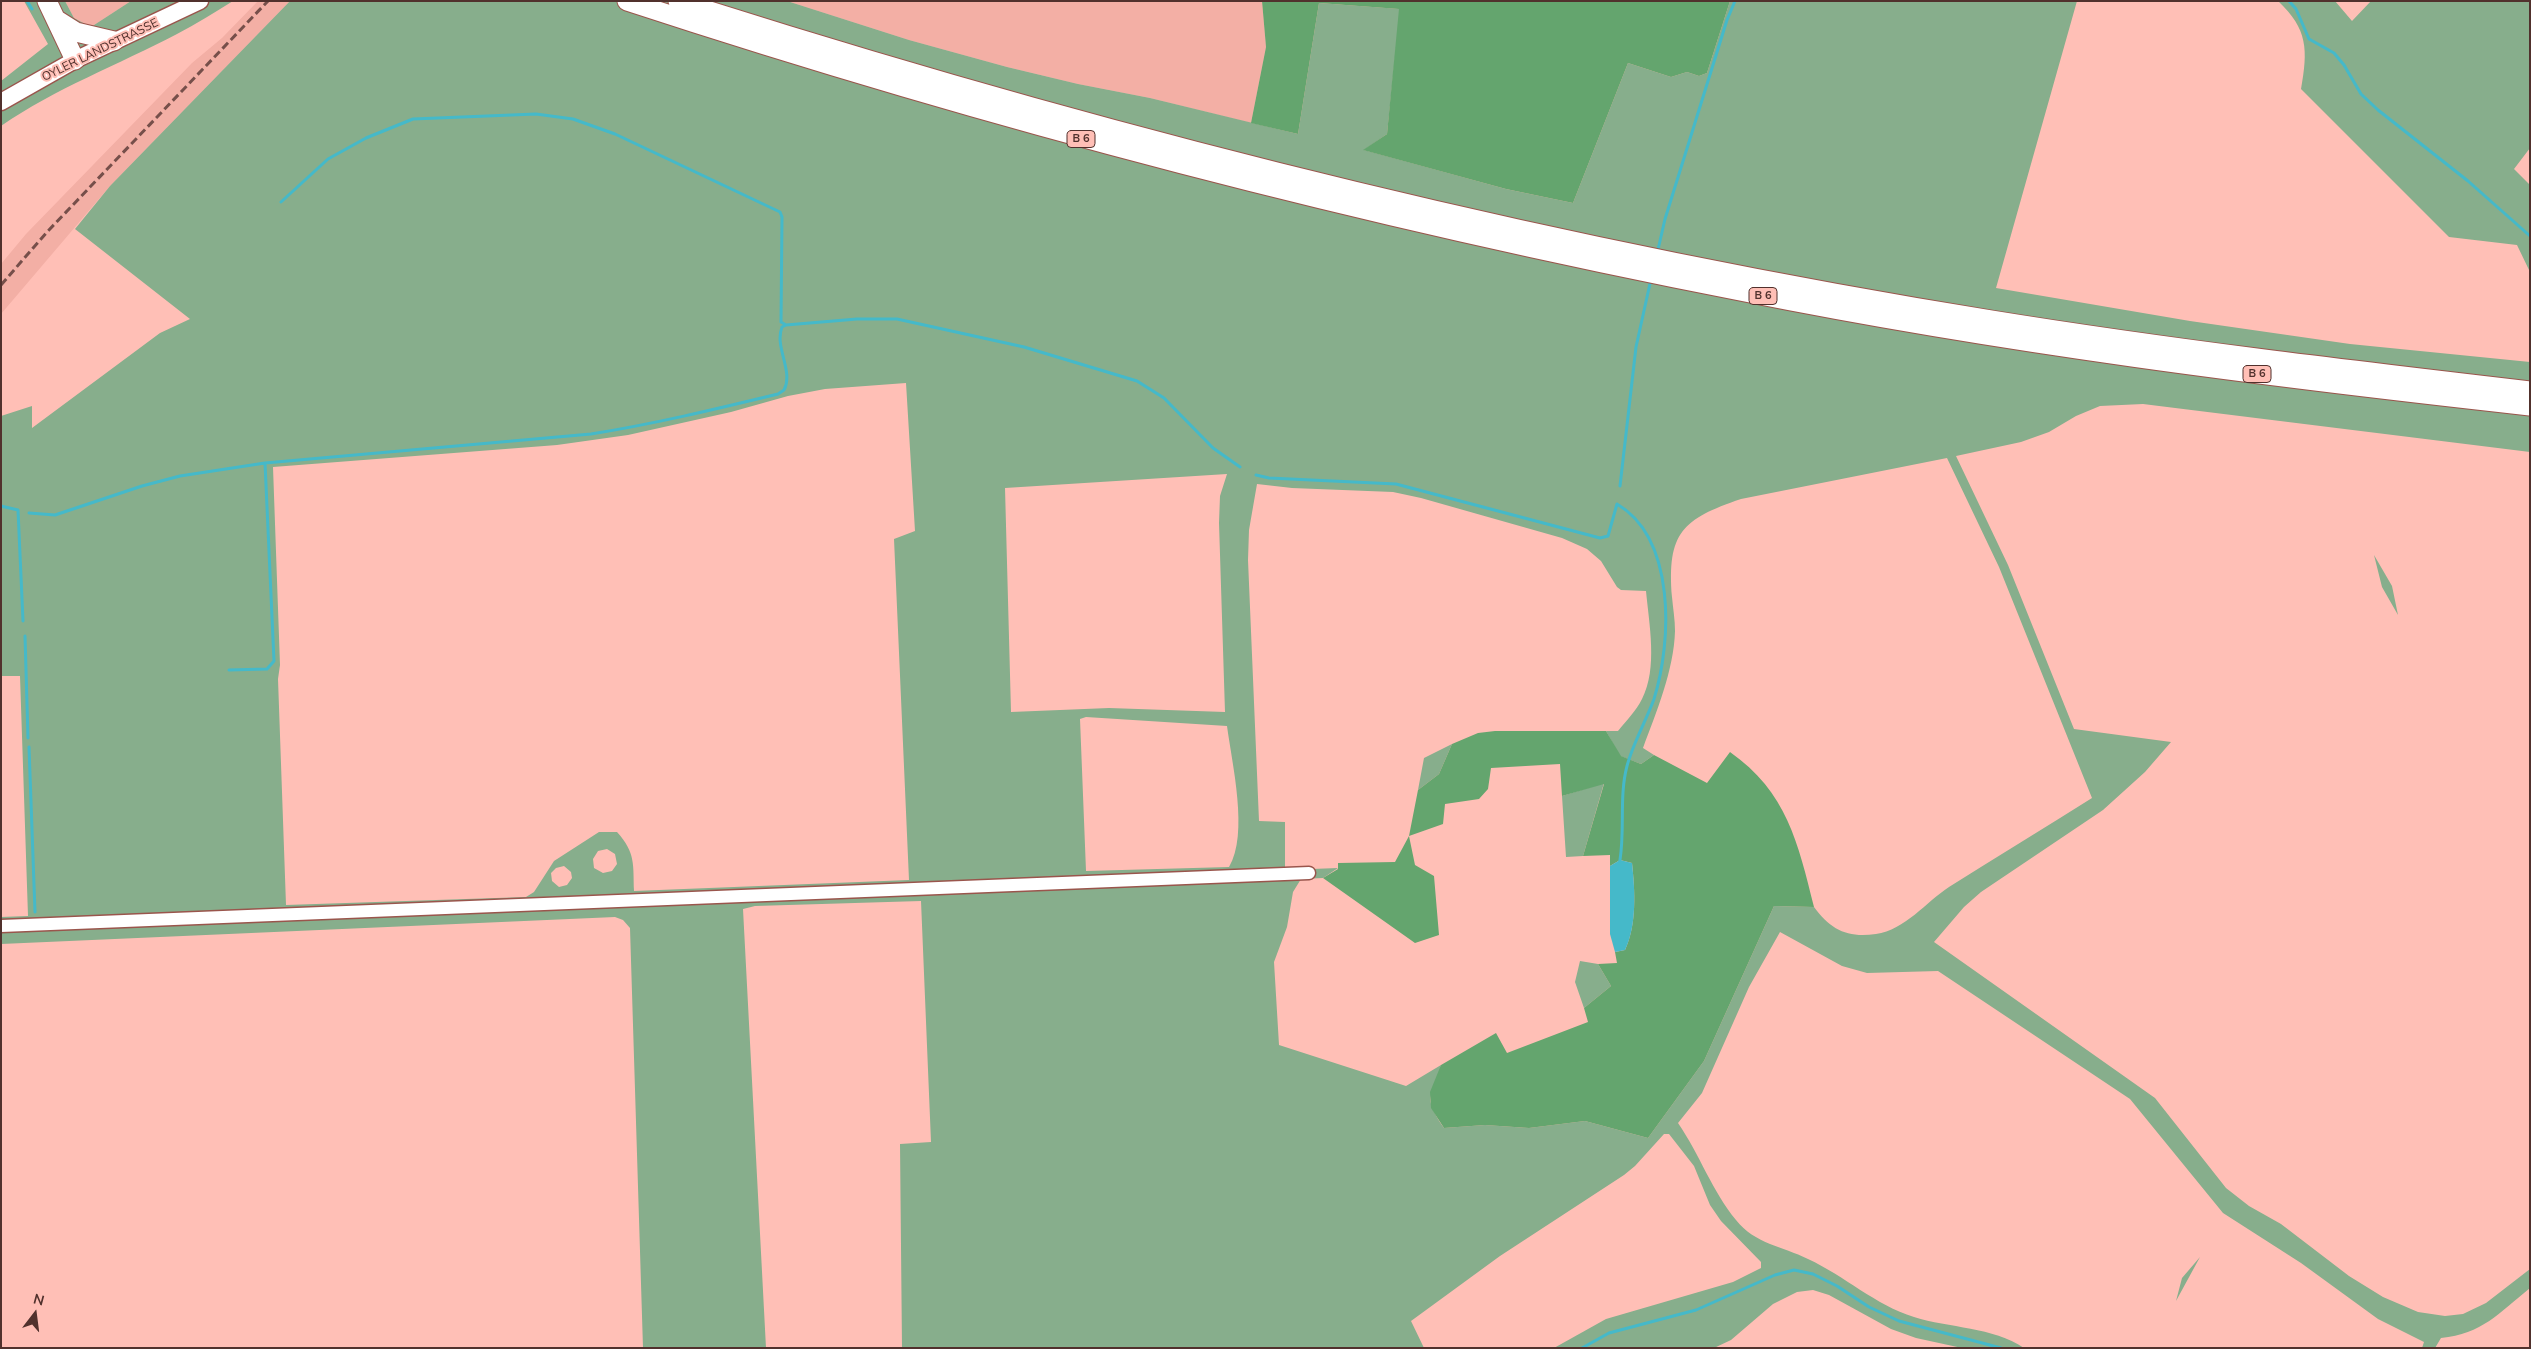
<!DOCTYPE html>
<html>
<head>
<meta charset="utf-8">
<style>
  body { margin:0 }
  #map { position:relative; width:2531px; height:1349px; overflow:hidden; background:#ffbfb6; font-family:Mulish,sans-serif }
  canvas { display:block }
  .frame { position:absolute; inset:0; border:2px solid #51312d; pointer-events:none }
  .north { position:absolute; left:10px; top:1289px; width:50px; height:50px; -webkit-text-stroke:4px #ffbfb6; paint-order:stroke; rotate:15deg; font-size:14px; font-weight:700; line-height:20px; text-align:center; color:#51312d }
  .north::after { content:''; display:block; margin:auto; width:18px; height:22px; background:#51312d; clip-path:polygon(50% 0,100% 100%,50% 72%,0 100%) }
</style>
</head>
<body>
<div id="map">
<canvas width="2531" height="1349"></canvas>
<div class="frame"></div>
<div class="north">N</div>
</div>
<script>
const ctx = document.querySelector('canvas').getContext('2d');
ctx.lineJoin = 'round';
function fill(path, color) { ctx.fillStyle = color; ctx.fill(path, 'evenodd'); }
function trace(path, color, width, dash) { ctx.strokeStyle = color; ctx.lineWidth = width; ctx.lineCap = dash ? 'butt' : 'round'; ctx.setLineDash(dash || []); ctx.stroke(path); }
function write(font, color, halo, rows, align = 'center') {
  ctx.font = font + ' Mulish,sans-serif'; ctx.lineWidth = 4; ctx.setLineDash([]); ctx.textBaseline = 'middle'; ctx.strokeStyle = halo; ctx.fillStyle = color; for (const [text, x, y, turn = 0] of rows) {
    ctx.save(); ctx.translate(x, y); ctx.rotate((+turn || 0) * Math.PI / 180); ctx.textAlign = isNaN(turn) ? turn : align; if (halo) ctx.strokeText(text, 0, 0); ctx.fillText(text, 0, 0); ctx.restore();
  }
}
fill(new Path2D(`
  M65,1H131L91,27L74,18Z
  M258,1H290L110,186L1,314V264L26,234L192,63L222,38Z
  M787,1H1262L1266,47L1251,123L1150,98L1078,84L1007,67L909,40Z`), '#f3afa5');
fill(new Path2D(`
  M24,1H65L74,18L91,27L131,1H233C215,12 196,24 177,34C118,65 56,88 1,126V81L48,44Z
  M290,1H787L909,40L1007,67L1078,84L1150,98L1298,134L1319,3L1400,9L1387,134L1364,150L1506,189L1573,203L1628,63L1671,77L1687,72L1699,76L1707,73L1730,1H2077L1996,288L2190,321L2350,344L2530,362V452L2143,404L2100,406L2076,416L2049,432L2021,442L1956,456L2008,565L2074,729L2171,742L2145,772L2103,810L1981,892L1964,907L1934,942L2155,1098L2226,1188L2249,1206L2281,1224L2349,1276L2383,1297L2418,1312L2445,1316L2463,1314L2486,1303L2530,1269V1288C2499,1313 2482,1334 2441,1338L2435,1348H2422L2424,1342L2378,1319L2301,1263L2223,1213L2130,1099L1938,971L1867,973L1842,966L1780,932L1749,987L1702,1093L1678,1123C1700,1155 1712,1191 1736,1220C1755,1244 1782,1246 1808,1259C1845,1276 1875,1305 1914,1317C1949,1328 1993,1327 2024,1348H1962L1916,1338L1891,1329L1829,1295L1813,1290L1797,1292L1773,1304L1731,1340L1714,1348H1554L1606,1319L1733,1282L1761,1268V1262L1721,1221L1710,1205L1694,1166L1669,1134H1664L1635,1166L1624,1175L1500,1256L1411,1321L1424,1348H902L900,1144L931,1142L921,901L755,906L743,909L766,1348H643L630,928L623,920L615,917L1,944V917L28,916L20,676H1V416L32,406V428L160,333L190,319L75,229L110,186ZM906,383L915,531L894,539L909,880L634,891C633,865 636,853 617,832H599L554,861L534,892L526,897L286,905L278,679L280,665L273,467L557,445L628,435L731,412L788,396L825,389ZM1947,458L1999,567L2092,798C2045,828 1996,857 1949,887C1926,902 1905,930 1876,934C1847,938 1831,930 1814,907L1774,906L1704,1061L1648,1138L1585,1121L1529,1128L1485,1125L1444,1128C1421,1093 1433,1100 1441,1065L1406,1086L1279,1045L1274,962L1287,927L1293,892L1301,879L1323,878L1338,868L1285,870V822L1259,821L1248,560L1249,530L1257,484L1292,488L1393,492L1421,498L1562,538L1587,549L1601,561L1617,587L1621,590L1646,591C1649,624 1658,668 1642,699C1636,711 1626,721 1618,731H1606L1620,756L1641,764L1654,755L1643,748C1656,713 1674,670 1675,631C1675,620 1673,608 1672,597C1667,533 1682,519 1741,499ZM1227,474L1220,496L1219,523L1225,712L1109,708L1011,712L1005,488ZM1086,717L1227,726C1232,764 1249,834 1229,867L1086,871L1080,719ZM607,849L615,854L617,864L612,871L603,873L594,868L593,859L598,851ZM564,866L571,872L572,878L567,885L559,887L552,881L551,873L556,868Z
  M2278,1H2335L2352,21L2371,1H2530V148L2514,169L2530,185V272L2517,245L2449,237L2301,89C2308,50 2308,29 2278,1Z
  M2374,555L2392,586L2398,615L2382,587Z
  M1452,744L1439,774L1418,790L1424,758Z
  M1604,783L1583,856L1566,857L1562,796Z
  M1580,961L1598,964L1611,986L1584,1008L1575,982Z
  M2200,1257L2176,1301L2182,1278Z`), '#87ae8c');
fill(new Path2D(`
  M1262,1H1730L1707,73L1699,76L1687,72L1671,77L1628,63L1573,203L1506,189L1363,150L1387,134L1399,9L1319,3L1298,134L1251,123L1266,47Z
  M1495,731H1606L1621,756L1641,764L1654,755L1707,783L1730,752C1787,792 1798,843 1814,907L1774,906L1704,1061L1648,1138L1585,1121L1529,1128L1485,1125L1444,1128L1431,1108L1430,1092L1441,1065L1496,1033L1507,1053L1588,1022L1584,1008L1611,986L1598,964L1617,963L1615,952L1625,950C1637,924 1635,891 1632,863L1620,860L1610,866V855L1583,856L1604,784L1562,796L1560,764L1491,768L1488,789L1479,799L1445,804L1443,824L1409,836L1415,865L1434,876L1439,935L1415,943L1323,878L1338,869V863L1395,862L1409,836L1418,790L1439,774L1452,744L1478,733Z`), '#64a56e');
fill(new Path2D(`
  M1620,860L1632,863C1635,891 1637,924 1625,950L1615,952L1610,934V866Z`), '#45b9c9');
trace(new Path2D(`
  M27,1L32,9
  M2289,1L2296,9L2309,39L2334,53L2344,65L2361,94L2378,110L2468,181L2530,236
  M281,202L328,159L366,138L413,119L536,114L573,119L615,134L780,212L782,217L781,322L786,325
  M1657,254L1665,219L1727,20L1735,1
  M1256,475L1269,478L1396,484L1600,538L1608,536L1617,504C1676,539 1672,641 1654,699C1646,721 1633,743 1627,766C1619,796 1625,829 1620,860
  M1620,486L1636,347L1651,279
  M1,506L18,510L23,621
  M29,513L55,515L142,486L180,476L265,463L591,434C654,424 716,409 778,394L784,390C794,371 774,347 782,327L786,325L857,319H897L1024,347L1137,381L1164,398L1213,448L1240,467
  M25,636L28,738
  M229,670L267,669L274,661L265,463
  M29,747L35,912
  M1582,1348L1609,1333L1696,1310L1775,1275L1794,1270L1813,1274L1837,1286L1869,1307L1899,1321L2001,1348`), '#45b9c9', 3);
const minor = new Path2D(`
  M1,926L1309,873`);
const major = new Path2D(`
  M1,102L75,60L200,1`);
const highway = new Path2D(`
  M47,1L75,60
  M627,1C993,121 1366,218 1745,292C2004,344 2267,377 2530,406
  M678,1C1107,138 1546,248 1991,320C2170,349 2350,370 2530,391
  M57,20L76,32L114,41`);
trace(minor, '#9a554c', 15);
trace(major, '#9a554c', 19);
trace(highway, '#9a554c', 21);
trace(minor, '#fff', 12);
trace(major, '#fff', 16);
trace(highway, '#fff', 19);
trace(new Path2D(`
  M1,285L47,232L268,1`), '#764f4a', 3, [8, 4]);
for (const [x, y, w] of [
  [1081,139,28],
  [1763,296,28],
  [2257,374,28]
]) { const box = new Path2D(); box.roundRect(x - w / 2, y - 8.5, w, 17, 4); ctx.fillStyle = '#ffbfb6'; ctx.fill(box); trace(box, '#51312d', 1); }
write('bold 11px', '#51312d', null, [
  ["B 6",1081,139],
  ["B 6",1763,296],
  ["B 6",2257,374]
]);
write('12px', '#51312d', '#ffbfb6', [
  ["OYLER LANDSTRASSE",100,50,-26]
]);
</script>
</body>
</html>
